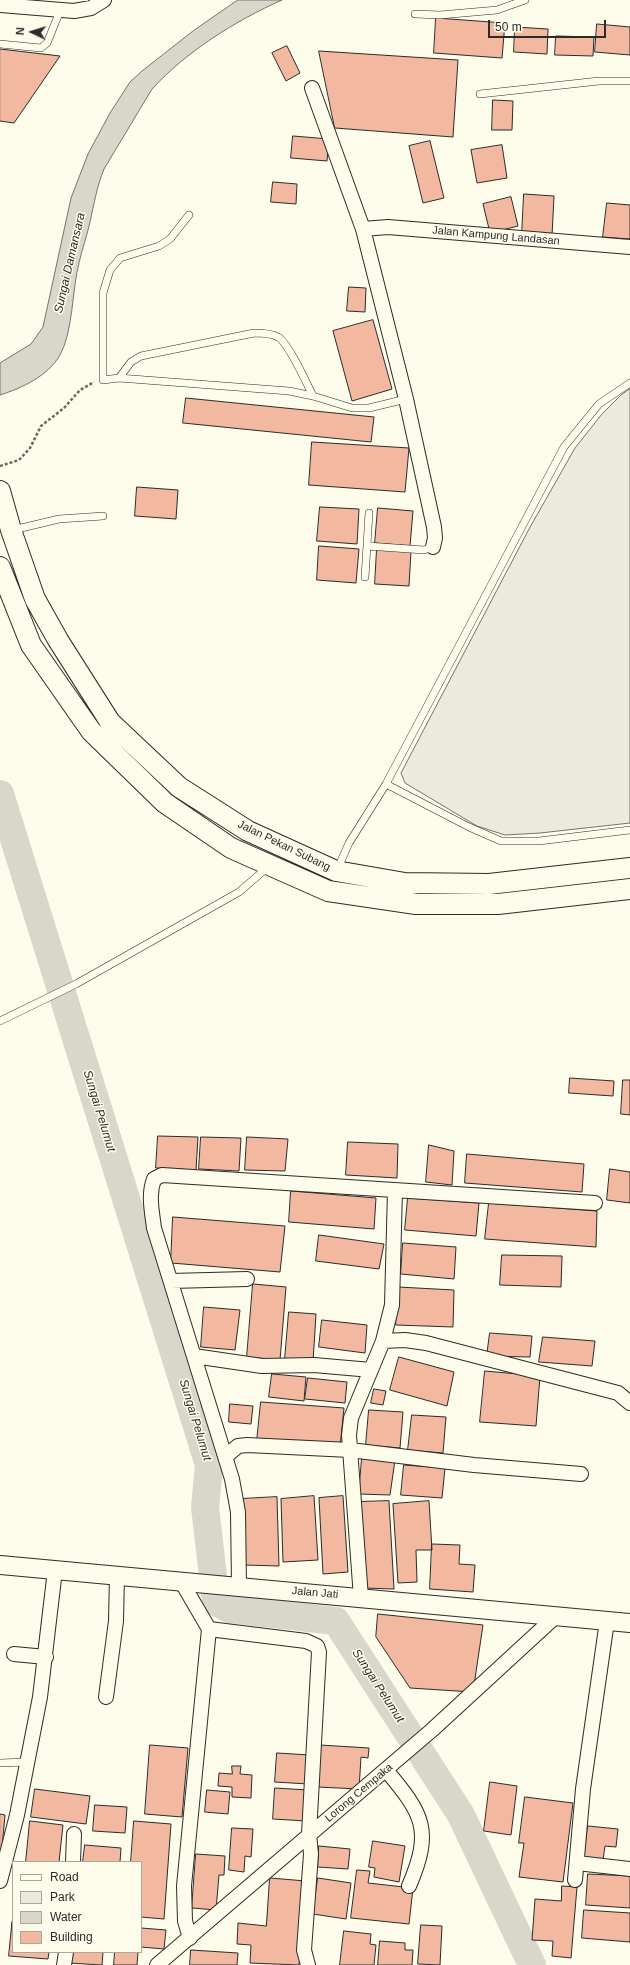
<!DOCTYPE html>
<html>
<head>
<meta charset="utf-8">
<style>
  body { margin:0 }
  #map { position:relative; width:630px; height:1965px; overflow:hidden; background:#fdfbea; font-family:Helvetica,sans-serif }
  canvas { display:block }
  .legend { position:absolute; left:12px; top:1861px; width:130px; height:92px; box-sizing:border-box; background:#fdfbea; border:1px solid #a9a89e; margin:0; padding:5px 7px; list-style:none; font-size:12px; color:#2b2b2b }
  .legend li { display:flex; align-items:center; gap:8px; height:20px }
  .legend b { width:20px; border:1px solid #a9a89e }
  .north { position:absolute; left:12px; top:12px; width:40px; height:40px; -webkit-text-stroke:3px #fdfbea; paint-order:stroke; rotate:274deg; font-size:11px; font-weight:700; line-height:16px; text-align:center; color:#2b2b2b }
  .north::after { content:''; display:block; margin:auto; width:14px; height:18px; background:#2b2b2b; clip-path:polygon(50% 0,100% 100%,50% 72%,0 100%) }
  .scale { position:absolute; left:488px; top:20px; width:118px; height:18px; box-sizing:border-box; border:2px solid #2b2b2b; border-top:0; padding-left:5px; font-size:12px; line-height:14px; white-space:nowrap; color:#2b2b2b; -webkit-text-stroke:3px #fdfbea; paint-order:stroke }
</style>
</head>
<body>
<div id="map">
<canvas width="630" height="1965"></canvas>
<ul class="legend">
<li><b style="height:5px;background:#fdfbea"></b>Road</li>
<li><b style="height:11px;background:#ecebdb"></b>Park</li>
<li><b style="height:11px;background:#d8d7c9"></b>Water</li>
<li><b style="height:11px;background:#f2b8a0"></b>Building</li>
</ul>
<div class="north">N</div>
<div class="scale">50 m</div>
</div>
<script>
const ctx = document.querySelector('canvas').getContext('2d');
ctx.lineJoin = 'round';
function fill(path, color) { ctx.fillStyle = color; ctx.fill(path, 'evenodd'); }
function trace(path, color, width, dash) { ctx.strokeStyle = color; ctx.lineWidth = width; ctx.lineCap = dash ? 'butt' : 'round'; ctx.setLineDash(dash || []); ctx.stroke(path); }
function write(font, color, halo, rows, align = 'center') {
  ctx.font = font + ' Helvetica,sans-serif'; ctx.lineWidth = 3; ctx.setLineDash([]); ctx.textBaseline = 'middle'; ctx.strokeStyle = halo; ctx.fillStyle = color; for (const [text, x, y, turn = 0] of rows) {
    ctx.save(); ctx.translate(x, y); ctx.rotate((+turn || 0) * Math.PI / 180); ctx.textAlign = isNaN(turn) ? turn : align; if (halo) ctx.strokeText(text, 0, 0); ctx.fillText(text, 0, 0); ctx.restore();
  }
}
const green = new Path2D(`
  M630,389V823L540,833L505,835L477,826L405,783L401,773L529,529L575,448L602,414L621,395Z`);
fill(green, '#ecebdb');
trace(green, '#74746e', 1);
const water = new Path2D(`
  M238,0H282C235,21 187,51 152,89L104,169C97,186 94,204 90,222C87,236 82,249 79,263C72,290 73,332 60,355C48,376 22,388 0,395V363L31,344L43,327L71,198L88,154L110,113L130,82L142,71L193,31Z`);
fill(water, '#d8d7c9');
trace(water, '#74746e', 1);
trace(new Path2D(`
  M0,794L209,1465L205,1507L216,1602L229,1609L336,1621L461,1815L532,1965`), '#d8d7c9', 28);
const building = new Path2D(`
  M436,18L505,23L502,58L434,53Z
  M597,24L630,27V55L595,52Z
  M515,27L548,29L547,54L514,52Z
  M556,36L594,37L593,56L555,55Z
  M287,46L300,73L286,81L272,53Z
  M0,49L60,56L14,123L0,121Z
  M319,51L458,60L453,137L335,128Z
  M493,100L513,101L512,130H492Z
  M293,136L329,139L327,161L291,158Z
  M430,141L444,198L423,203L409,146Z
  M502,145L507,178L477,183L471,150Z
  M273,182L297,184L296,204L271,202Z
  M524,194L554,196L552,236L522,235Z
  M511,197L518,226L490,233L483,204Z
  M607,203L630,205V239L603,237Z
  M349,287L366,288L365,312L347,311Z
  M373,320L392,389L352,401L333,331Z
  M186,398L374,417L371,442L183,423Z
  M312,442L409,448L405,492L309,485Z
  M137,487L178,490L176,519L135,516Z
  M320,507L359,509L357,544L317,541Z
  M378,508L413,511L410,546L375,543Z
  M319,546L359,549L356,583L317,580Z
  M377,549L411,551L409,586L375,584Z
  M570,1078L614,1081L613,1096L569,1093Z
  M623,1080H630V1115L621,1114Z
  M158,1136L198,1137L196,1170L156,1168Z
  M201,1137L241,1138L239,1171L199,1169Z
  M247,1137L288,1139L285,1171L245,1170Z
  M348,1142L398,1144L397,1178L346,1175Z
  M429,1145L454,1151L452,1185L426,1182Z
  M467,1154L584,1164L582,1192L465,1183Z
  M610,1169L630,1172V1203L607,1200Z
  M291,1191L376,1198L374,1229L289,1222Z
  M408,1198L479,1203L476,1236L405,1230Z
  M489,1203L597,1211L596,1247L485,1239Z
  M173,1217L285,1226L280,1272L171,1263Z
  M319,1235L384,1244L379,1269L316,1261Z
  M403,1243L456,1247L454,1279L401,1274Z
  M502,1255L562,1256L561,1287L500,1285Z
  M253,1284L286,1287L280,1360L247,1357Z
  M398,1287L454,1290L453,1327L396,1325Z
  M204,1307L240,1310L235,1350L201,1347Z
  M289,1312L316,1314L313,1362L285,1359Z
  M322,1320L367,1325L365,1353L319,1347Z
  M490,1333L532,1336L530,1357L487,1356Z
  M543,1337L595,1341L592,1366L539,1362Z
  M399,1357L454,1372L447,1406L390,1390Z
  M485,1371L540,1376L536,1426L480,1422Z
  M272,1374L306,1377L304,1401L269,1397Z
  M308,1378L347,1382L345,1403L305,1399Z
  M374,1389L386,1391L383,1405L371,1403Z
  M261,1402L344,1408L340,1447L257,1441Z
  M230,1404L253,1406L251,1424L229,1422Z
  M369,1410L403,1412L400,1448L366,1445Z
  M412,1415L446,1417L443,1453L408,1450Z
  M362,1458L395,1460L390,1495L359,1494Z
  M404,1465L445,1468L442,1498L401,1495Z
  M314,1496L318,1560L283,1562L281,1499Z
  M343,1496L348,1572L323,1574L319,1498Z
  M277,1497L279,1566L244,1565L241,1499Z
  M389,1501L394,1589L363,1588L358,1502Z
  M429,1501L432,1550H416L417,1582L398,1583L393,1504Z
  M432,1544L460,1545L459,1564L475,1565L473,1592L430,1589Z
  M378,1614L483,1625L473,1692L410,1688L376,1637Z
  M150,1745L188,1748L182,1817L145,1814Z
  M320,1745L369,1748L368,1758L361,1757L359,1789L317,1787Z
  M277,1753L310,1755L308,1784L275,1782Z
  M232,1766H241L240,1774L252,1775L251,1798L232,1797V1787L218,1786L219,1773L232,1774Z
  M490,1782L517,1786L511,1835L484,1831Z
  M275,1788L308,1790L306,1821L273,1819Z
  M35,1789L90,1796L86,1824L31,1817Z
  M207,1790L230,1792L228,1814L205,1812Z
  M525,1797L573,1803L563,1882L519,1877L524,1843H519Z
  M95,1805L127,1807L125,1833L93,1831Z
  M0,1814L5,1815L1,1858H0Z
  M30,1821L63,1825L59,1862H26Z
  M134,1821L171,1824L164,1919L141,1917V1862H131Z
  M588,1826L618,1829L616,1847L605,1846L603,1860L584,1858Z
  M232,1828L253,1829L251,1857L245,1856L244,1872L229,1870Z
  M373,1841L405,1846L399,1882L374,1877L375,1868L369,1867Z
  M85,1845L121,1848L120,1862H83Z
  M319,1846L350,1849L348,1869L318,1867Z
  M196,1854L225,1856L224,1875H219L216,1910L192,1908Z
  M357,1870L370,1871L368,1883L413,1888L409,1924L351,1918Z
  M588,1874L630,1876V1908L586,1905Z
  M270,1878L306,1881L299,1965L250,1963L251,1945L237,1944L238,1923L266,1926Z
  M318,1878L351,1883L346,1919L313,1914Z
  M562,1886L577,1887L571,1958L552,1956L553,1941L532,1940L535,1899L561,1901Z
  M584,1910L630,1913V1942L582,1938Z
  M12,1922L13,1952H49L48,1959L9,1956Z
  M421,1925L442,1926L440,1965L418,1964Z
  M141,1928L166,1930L164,1949L141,1947Z
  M344,1931L371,1934L370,1944L376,1945L374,1965H340Z
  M380,1941L405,1943V1950H413L412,1965H378Z
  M191,1950L238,1953L237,1965H190Z
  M70,1952H103L102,1965L69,1963Z
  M115,1952H138L137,1965H114Z`);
fill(building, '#f2b8a0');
trace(building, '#2b2b2b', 1);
const service = new Path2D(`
  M415,14L440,15L497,10L525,0
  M0,44L41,48L47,43L60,11
  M480,94L599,81H630
  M189,215L170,239L159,246L120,258L110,270L103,293V380L119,378L289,391L313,396L352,408H369L406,399
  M119,378L131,362L141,356L254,333C262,333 271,333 278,337C288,342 307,384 313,396
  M13,530L59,519L103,516
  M367,546L424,550L433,547
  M365,577L369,513
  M386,784L469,827L501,841H539L630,830
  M337,870L349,843L386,784L564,447L599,404L630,383
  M0,1021L76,984L239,892L268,867
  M0,1763L27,1762`);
const minor = new Path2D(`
  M0,5L74,11L91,8L104,0
  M312,88L363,229L406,399L434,527L435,538L433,547
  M363,229L388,227L630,247
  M171,1281L247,1279
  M383,1341L405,1340L426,1343L618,1393L630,1403
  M194,1356L262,1366L314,1365L371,1370
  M226,1456L238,1446L247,1445L350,1450L474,1465L581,1474
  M181,1581L209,1629L184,1886L185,1921L190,1938
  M239,1586L238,1512L232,1479L154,1228C152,1211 148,1195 154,1179L162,1175L595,1203
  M361,1598L349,1435L351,1418L383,1341L392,1305L395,1190
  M209,1629L306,1641L317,1646L319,1652L309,1834L311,1854L304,1950L308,1965
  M14,1654L46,1657
  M106,1697L116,1621L117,1575
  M386,1770C423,1814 433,1830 409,1886
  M73,1862L74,1834
  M577,1863L630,1869
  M575,1880L583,1789L607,1621
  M0,1881L17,1815L40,1697L55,1570
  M64,1965L66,1952
  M157,1965L432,1730L556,1616`);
const tertiary = new Path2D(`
  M0,1565L630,1623`);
const secondary = new Path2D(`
  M0,491L11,530L35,599L58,640L110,722L179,787L248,831L336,871L405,883L489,884L630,868
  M0,567L31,645L91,731L165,803L231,848L328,891L416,904H498L630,889`);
trace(service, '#2b2b2b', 8);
trace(minor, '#2b2b2b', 16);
trace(tertiary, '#2b2b2b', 20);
trace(secondary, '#2b2b2b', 22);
trace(new Path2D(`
  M0,466L19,460L30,448L41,426L64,408L80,390L94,382`), '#6a6964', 2.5, [3, 2]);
trace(service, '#fdfbea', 7);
trace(minor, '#fdfbea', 14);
trace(tertiary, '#fdfbea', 18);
trace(secondary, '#fdfbea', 20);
write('11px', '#2b2b2b', '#fdfbea', [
  ["Jalan Kampung Landasan",496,236,5],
  ["Jalan Pekan Subang",284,846,26],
  ["Jalan Jati",315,1593,5],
  ["Lorong Cempaka",359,1793,-40]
]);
write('italic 12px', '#2b2b2b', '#fdfbea', [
  ["Sungai Damansara",70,263,-77],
  ["Sungai Pelumut",99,1111,73],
  ["Sungai Pelumut",195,1420,73],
  ["Sungai Pelumut",378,1686,57]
]);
</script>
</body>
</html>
